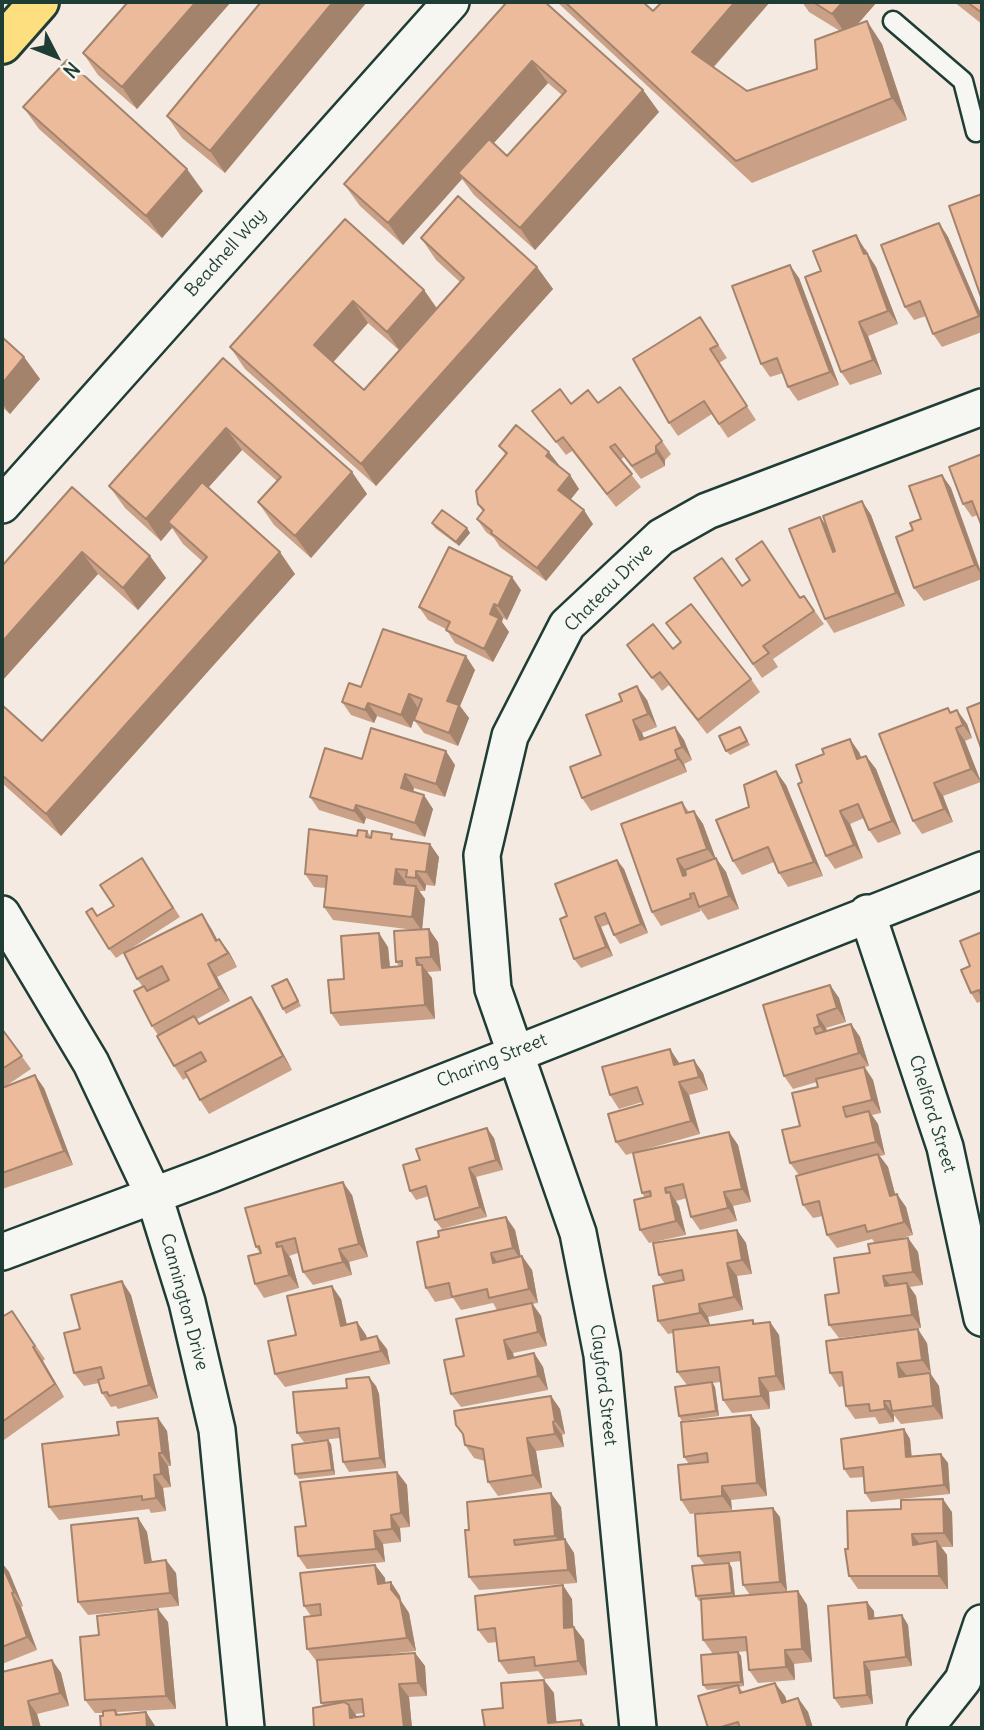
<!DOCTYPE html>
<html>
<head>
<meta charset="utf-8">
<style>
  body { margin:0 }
  #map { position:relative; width:984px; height:1730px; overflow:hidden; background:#f4eae1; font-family:Delius,sans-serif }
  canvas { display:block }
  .frame { position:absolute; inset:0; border:4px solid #1f3d34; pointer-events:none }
  .north { position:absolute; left:21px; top:21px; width:70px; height:70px; -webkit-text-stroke:5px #f6f6f2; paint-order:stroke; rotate:132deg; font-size:19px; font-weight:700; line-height:28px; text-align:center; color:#1f3d34 }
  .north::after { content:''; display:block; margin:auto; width:24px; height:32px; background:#1f3d34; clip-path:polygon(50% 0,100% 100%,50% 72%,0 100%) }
</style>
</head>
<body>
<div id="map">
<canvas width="984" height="1730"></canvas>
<div class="frame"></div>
<div class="north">N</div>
</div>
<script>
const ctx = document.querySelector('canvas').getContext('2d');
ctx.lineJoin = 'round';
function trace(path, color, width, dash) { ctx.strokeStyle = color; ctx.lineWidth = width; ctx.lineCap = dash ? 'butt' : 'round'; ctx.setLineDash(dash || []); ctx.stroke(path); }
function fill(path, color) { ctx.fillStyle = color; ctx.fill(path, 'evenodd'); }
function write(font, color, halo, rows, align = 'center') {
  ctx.font = font + ' Delius,sans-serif'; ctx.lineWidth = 7; ctx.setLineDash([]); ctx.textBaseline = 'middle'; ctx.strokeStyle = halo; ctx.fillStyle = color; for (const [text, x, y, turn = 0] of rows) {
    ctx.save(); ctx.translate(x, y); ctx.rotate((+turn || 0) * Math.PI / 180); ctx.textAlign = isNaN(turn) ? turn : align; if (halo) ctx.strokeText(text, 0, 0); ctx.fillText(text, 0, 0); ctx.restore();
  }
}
const lane = new Path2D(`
  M893,21L963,81L976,132`);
const street = new Path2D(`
  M2,505L451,2
  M867,913L945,1147L982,1318
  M2,914L91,1063L154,1196L187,1302L217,1430L246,1728
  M2,1252L211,1174L982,870
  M638,1728L602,1355L578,1233L493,989L482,855L510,736L567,625L661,537L707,511L982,407
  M925,1728L963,1680L982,1623`);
const primary = new Path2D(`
  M2,44L39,2`);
trace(lane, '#1f3d34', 23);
trace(street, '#1f3d34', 40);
trace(primary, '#1f3d34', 44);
trace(lane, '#f6f6f2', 18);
trace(street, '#f6f6f2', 35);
trace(primary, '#fedf80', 38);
fill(new Path2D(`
  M128,2H231L137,109L98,75L83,53Z
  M261,2L225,173L182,138L167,116Z
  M507,2L643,90L659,112L535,250L474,195L462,179L403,245L360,206L344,184ZM548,83L562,95L507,156L493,144Z
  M557,2H643L653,11L770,2L714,67L747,91L817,69L840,31L809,12L802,2H877L857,25L882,44L907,120L752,183Z
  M954,2H982V24Z
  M23,107L203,191L162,238L39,129Z
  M345,219L424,290L437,308L460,282L436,260L421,238L537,267L553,289L376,486L245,369L230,347ZM368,323L399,350L364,390L333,362Z
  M939,223L948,237L982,316V332L942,347L933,334L926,316L914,320L905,307Z
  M866,249L868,256L876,267L898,324L868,336L882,374L850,385L841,372L821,271Z
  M799,278L839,385L798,401L788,387L783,373L770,377L761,364Z
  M700,317L727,358L719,363L756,420L728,438L712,414L678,436L669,423Z
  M2,337L24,357L40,379L10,414L2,407Z
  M223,358L352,472L367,494L311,558L274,525L258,502L277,481L242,450L208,488L295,574L61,836L2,783V705L42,741L202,561L183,544L172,528L161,541L125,508L109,486Z
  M598,403L662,441L671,454L665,460V466L641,479L624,457L620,460L641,487L616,507L572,451L566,455L532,411L571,404Z
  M499,446L559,465L558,466L570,475L579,489L570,499L593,524L546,581L500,547L494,538L486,532L477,519L483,512L478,504L506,455Z
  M982,455L978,515L972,517L963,504Z
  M942,475L951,488L982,574V579L924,601L914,588L913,530L921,519Z
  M72,487L150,556L166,578L138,610L98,574L2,681Z
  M862,501L871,515L905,606L834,633L825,619L820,517L826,525Z
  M432,523L467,528L470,533L459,546L435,528Z
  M694,578L742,586L800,598L804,596L824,624L773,659L778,667L762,678Z
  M521,590L507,620L503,618L502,622L509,632L493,662L455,643L446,629L428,620L419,607Z
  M666,623L751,679L760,692L707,734L669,685L662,691L627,645L673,649L680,642Z
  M475,670L460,706L469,718L458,746L424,733L414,720L419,708H418L411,728L377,716L374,723L351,715L342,702L361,687Z
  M647,700L657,727L642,733L644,738L675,727L684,740L692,760L684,764L687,772L591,811L582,798Z
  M948,708L951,713L957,710L967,724L972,738L965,741L981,782L943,796L953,822L922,834L913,821Z
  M740,727L750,745L730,755L726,751Z
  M859,752L861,758L866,756L876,769L901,834L878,843L869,830L864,818L850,824L863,858L835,869L826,856Z
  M362,759L455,765L445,797L414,788L413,792L433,809L425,837L366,818L364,824L319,810L310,797Z
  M786,785L823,876L788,887L779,873L774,862L742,875L733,861L749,807Z
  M682,802L689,812L694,811L703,824L716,859L726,872L739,909L708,920L699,907L701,911L661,926L652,912Z
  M367,831L371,837L396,839L439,857L435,886L426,885L425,891H419L425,899L422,929L438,942L441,971L427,972L432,978L435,1019L340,1026L331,1013L344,979L388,947L390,967H400L396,962L415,930L333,920L324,907L326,888L314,887L305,874L357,836Z
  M148,867L180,917L116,958L109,949L98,916L114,906Z
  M624,869L648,933L620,944L614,935L609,924L601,927L613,956L581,968L574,959L567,916Z
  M211,928L217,940L219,939L229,952L237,967L217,977L230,1001L197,1019L200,1024L260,1010L292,1070L209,1114L200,1100L188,1077L183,1080L174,1066L158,1035L152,1026L143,987L137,979Z
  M982,932V1001L977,1003L971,993L970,966Z
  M290,983L301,1006L286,1014L283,1009Z
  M830,985L839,998L846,1022L826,1028L827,1031L851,1024L860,1037L869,1066L865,1067L873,1080L881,1113L872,1115L878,1124L885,1155L880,1156L888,1167L895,1194L906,1207L913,1235L892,1241L908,1238L918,1252L923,1285L910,1287L916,1296L921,1328L839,1338L829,1325L839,1293L870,1253L875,1243L872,1239L837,1248L827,1235L823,1216L813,1218L803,1205L799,1175L790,1163L800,1126L818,1087L817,1082L793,1089L784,1076Z
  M2,1029L31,1069L6,1086L44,1088L73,1165L2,1189Z
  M670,1049L680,1064L703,1073L708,1090L689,1095L700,1134L636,1152L729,1132L738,1145L751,1202L733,1206L737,1221L700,1230L691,1217L687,1198L676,1201L679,1206L686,1235L649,1243L640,1230L645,1198L642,1193L633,1153L626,1155L616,1142L643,1104L642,1102L619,1109L610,1095Z
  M494,1138L503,1170L476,1177L487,1217L442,1229L435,1220L429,1196L416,1200L410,1191Z
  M352,1195L368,1257L349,1262L352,1275L313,1285L303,1272L298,1253L289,1256L291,1259L299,1288L264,1298L255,1284L260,1253L256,1247Z
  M506,1217L515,1230L521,1257L522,1256L532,1270L538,1303L532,1304L541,1316L547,1346L513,1353L514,1358L534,1353L543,1367L548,1390L461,1407L451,1394L464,1356L497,1310L493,1303L461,1310L453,1298L435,1302L426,1288L439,1237Z
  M737,1230L746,1243L752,1274L737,1276L743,1310L708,1317L710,1325L753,1320L755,1324L770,1322L779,1335L785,1390L769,1392L770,1409L732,1413L723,1400L721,1382L712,1383L715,1387L719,1416L682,1421L679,1416L687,1385L677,1372L673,1333L668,1334L658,1321L665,1284L659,1275Z
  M122,1281L131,1295L158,1398L118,1409L116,1406L111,1407L102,1393L99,1383L84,1386L74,1373L80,1329Z
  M341,1299L347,1325L357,1322L366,1335L367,1338L387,1349L390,1364L285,1387L275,1374L296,1335Z
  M12,1311L45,1359L43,1361L64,1397L4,1440L2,1437V1317Z
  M927,1343L930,1373L939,1386L943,1419L901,1424L894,1415V1422L879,1424L875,1417L855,1419L846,1406L844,1386L839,1387L830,1373Z
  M376,1386L379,1394L386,1468L349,1472L343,1462L340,1438L304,1442L297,1433Z
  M551,1396L560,1409L565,1434L562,1435L564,1447L536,1451L542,1488L498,1496L488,1482L485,1461L474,1458L465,1445L464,1436L456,1425Z
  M751,1415L760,1428L767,1496L731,1500L732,1510L690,1514L681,1500L689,1464L684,1457Z
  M158,1418L167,1431L171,1466H168L171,1487L163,1488L166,1511L151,1513L149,1509L59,1520L49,1507L119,1435Z
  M904,1429L910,1439L912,1457L941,1454L948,1463L950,1494L871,1502L865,1493L864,1477L850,1478L844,1469Z
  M331,1444L335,1475L299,1479L295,1474Z
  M397,1472L407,1485L410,1527L400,1528L401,1542L383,1544L385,1562L307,1569L298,1556L306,1526Z
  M561,1507L564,1539H565L574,1553L577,1583L479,1590L469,1577L465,1530Z
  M952,1512L953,1547H941L947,1555L948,1589H858L849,1576L848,1549Z
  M780,1517L787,1591L750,1595L743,1585L741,1561L705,1565L698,1556Z
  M138,1518L147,1532L152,1562L176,1573L179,1606L88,1615L78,1602Z
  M2,1563L9,1572L23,1606L21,1607L37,1650L2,1664Z
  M729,1563L732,1568L735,1596L798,1591L807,1605L812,1662L794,1664L795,1680L758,1683L749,1670L748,1651L738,1652L741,1656L744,1686L739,1687L743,1692L785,1696L787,1702L798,1698L808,1712L813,1728H708L726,1688L707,1690L703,1685L734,1652L713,1654L703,1640L701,1601H699L696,1596Z
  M375,1565L385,1578V1583L391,1582L400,1596L401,1601L409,1613L416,1651L378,1655L415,1653L425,1666L427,1696L409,1697L412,1728H314L324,1706L321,1703L317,1662L307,1649L311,1616L304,1606ZM364,1713V1716L357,1717L355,1714Z
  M572,1599L573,1627H574L584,1640L587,1675L544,1679L538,1671L508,1674L499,1661L497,1642L488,1643L478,1630Z
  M874,1611V1618L902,1615L908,1625L912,1666L870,1671L873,1704L841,1708L834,1698Z
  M168,1622L176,1709L117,1712L119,1715L146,1712L155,1726V1728H101L103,1713H95L85,1700L99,1635Z
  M52,1660L61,1673L69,1706L37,1714L41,1728H2Z`), '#caa186');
fill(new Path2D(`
  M196,2H231L137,109L122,87Z
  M333,2H367L225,173L210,151Z
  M735,2H770L707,74L692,52Z
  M843,2H877L847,36L832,14Z
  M867,21L882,44L907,120L892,98Z
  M532,61L548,83L463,177L458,173L462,179L403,245L388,223Z
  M643,90L659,112L535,250L520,228Z
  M187,169L203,191L162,238L146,216Z
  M939,223L948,237L982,316V321L979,316Z
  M856,235L876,267L898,324L888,311Z
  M790,265L799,278L839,385L830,372Z
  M537,267L553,289L376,486L361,464Z
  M424,290L439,312L402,354L387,332Z
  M353,301L368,323L329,367L314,345Z
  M859,322L868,336L882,374L873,360Z
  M24,357L40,379L10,414L2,403V384Z
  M226,428L242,450L173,527L168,522L172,528L161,541L146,519Z
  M656,446L665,460V466L656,453Z
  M549,452L559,465L555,469L546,456Z
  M352,472L367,494L311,558L295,536Z
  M570,475L579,489L568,503L558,490Z
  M942,475L951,488L982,576L975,565Z
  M862,501L871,515L905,606L896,593Z
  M584,510L593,524L546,581L537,568Z
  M820,517L829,530L842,565L833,552Z
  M467,528L470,533L459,546L456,542Z
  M82,552L98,574L2,681V642Z
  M280,552L295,574L61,836L46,814Z
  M150,556L166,578L138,610L123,588Z
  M512,577L521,590L507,620L498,606Z
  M494,604L503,618L502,622L509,632L493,662L484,649L490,614Z
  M466,656L475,670L460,706L469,718L458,746L449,733L447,701Z
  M637,686L647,700L657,727L648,714Z
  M409,694L418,708L411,728L401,715Z
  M368,703L377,716L374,723L365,710Z
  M957,710L967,724L972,738L963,725Z
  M633,720L642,733L650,753L640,740Z
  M675,727L684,740L692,760L682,747Z
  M956,728L965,741L981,782L971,769Z
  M850,739L859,752L867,772L857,759Z
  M675,750L684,764L687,772L678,759Z
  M446,751L455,765L445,797L436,784Z
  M866,756L876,769L901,834L892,821Z
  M776,771L786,785L823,876L814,862Z
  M405,774L414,788L410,801L401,788Z
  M934,783L943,796L953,822L944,809Z
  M424,795L433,809L425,837L415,823Z
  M356,805L366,818L364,824L354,811Z
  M694,811L703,824L717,862L707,849Z
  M840,811L850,824L863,858L854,845Z
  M430,844L439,857L435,886L426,872Z
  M716,858L726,872L739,909L729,896Z
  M677,859L687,872L692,889L683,876Z
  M617,860L624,869L648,933L641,924Z
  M396,869L406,882L404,897L394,884Z
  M416,871L426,885L425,891L416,878Z
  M416,886L425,899L422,931L412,917Z
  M202,914L211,928L225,954L216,941Z
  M595,917L601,927L613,956L606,947Z
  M429,929L438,942L441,971L431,957Z
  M379,933L388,947L391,981L382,968Z
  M219,939L229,952L237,967Z
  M416,958L423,968L422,965L432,978L435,1019L425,1005Z
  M208,964L217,977L230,1001L220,988Z
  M830,985L839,998L846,1022L837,1008Z
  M251,997L260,1010L292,1070L283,1056Z
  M817,1015L826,1028L829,1040L820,1026Z
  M851,1024L860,1037L869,1066L859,1053Z
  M670,1049L679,1063L684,1079L674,1065Z
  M694,1060L703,1073L708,1090L699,1077Z
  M864,1067L873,1080L881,1113L872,1100Z
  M35,1075L44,1088L73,1165L64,1151Z
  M679,1082L689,1095L700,1134L691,1121Z
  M869,1111L878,1124L885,1155L876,1142Z
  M487,1128L494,1138L503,1170L496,1160Z
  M729,1132L738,1145L751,1202L742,1189Z
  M878,1154L888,1167L899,1209L890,1196Z
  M469,1168L476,1177L487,1217L480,1207Z
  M343,1182L352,1195L368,1257L359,1244Z
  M665,1188L671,1196L670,1192L679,1206L686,1235L676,1221Z
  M724,1192L733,1206L737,1221L728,1208Z
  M897,1194L906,1207L913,1235L904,1222Z
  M506,1217L515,1230L522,1262L513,1248Z
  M737,1230L746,1243L752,1274L742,1260Z
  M908,1238L918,1252L923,1285L913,1272Z
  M276,1243L284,1255L282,1246L291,1259L299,1288L289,1275Z
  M339,1249L349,1262L352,1275L343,1262Z
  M491,1253L500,1266L493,1263Z
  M522,1256L532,1270L538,1303L529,1289Z
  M727,1263L737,1276L743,1310L734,1297Z
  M883,1276L893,1289L885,1286Z
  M122,1281L131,1295L158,1398L149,1385Z
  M907,1283L916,1296L921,1328L912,1315Z
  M332,1286L341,1299L350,1339L341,1326Z
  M532,1303L541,1316L547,1346L538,1332Z
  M699,1304L708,1317L710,1326L700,1313Z
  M357,1322L366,1335L370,1353L361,1340Z
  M770,1322L779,1335L785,1390L776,1376Z
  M918,1329L927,1343L931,1373L922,1360Z
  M377,1336L387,1349L390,1364L381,1351Z
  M504,1340L513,1353L517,1372L508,1359Z
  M33,1347L43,1361L64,1397L55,1384Z
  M534,1353L543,1367L548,1390L538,1376Z
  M897,1363L907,1376L899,1377Z
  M930,1373L939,1386L943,1419L933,1406Z
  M369,1377L376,1386L379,1394L386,1468L380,1458Z
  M759,1378L769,1392L770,1409L761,1396Z
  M712,1382L715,1387L719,1416L716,1411Z
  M551,1396L560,1409L565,1434L555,1421Z
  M884,1401L894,1415V1422L885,1409Z
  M751,1415L760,1428L767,1496L757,1483Z
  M158,1418L167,1431L171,1466L162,1453Z
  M553,1422L562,1435L564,1447L555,1434Z
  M904,1429L910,1439L912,1466L906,1457Z
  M527,1438L536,1451L542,1488L533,1475Z
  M328,1440L331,1444L335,1475L332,1470Z
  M159,1453L168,1466L171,1487L161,1474Z
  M941,1454L948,1463L950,1494L944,1485Z
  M397,1472L407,1485L410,1527L401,1513Z
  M154,1475L163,1488L166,1511L156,1498Z
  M722,1486L731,1500L732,1510L722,1496Z
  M551,1493L561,1507L565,1549L555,1536Z
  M943,1499L952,1512L953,1547L944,1533Z
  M773,1508L780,1517L787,1591L780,1582Z
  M391,1515L400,1528L401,1542L392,1529Z
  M138,1518L147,1532L154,1576L145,1563Z
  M374,1531L383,1544L385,1562L376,1549Z
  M912,1534L922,1547L913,1545Z
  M565,1539L574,1553L577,1583L568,1570Z
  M937,1541L947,1555L948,1589L939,1576Z
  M166,1560L176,1573L179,1606L170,1593Z
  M2,1563L9,1572L23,1606L14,1592Z
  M729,1563L732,1568L735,1598L732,1593Z
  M375,1565L385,1578L387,1597L378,1584Z
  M391,1582L400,1596L401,1601L409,1613L416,1651L407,1638L391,1589Z
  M563,1585L572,1599L574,1641L564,1628Z
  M798,1591L807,1605L812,1662L802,1649Z
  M12,1593L21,1607L37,1650L27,1637Z
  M867,1602L874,1611L875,1628L869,1619Z
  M158,1609L168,1622L176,1709L166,1696Z
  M902,1615L908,1625L912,1666L906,1657Z
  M574,1627L584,1640L587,1675L578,1661Z
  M785,1650L794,1664L795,1680L786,1667Z
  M738,1652L741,1656L744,1686L741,1682Z
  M415,1653L425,1666L427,1696L418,1683Z
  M52,1660L61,1673L69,1706L60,1693Z
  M864,1662L870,1671L873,1704L867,1695Z
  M544,1680L554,1693L557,1728L548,1723Z
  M775,1683L785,1696L791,1717L782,1703Z
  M399,1684L409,1697L412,1728H404Z
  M798,1698L808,1712L813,1728H808Z
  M28,1701L37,1714L41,1728H34Z
  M349,1705L358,1718H350Z
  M146,1712L155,1726V1728H147Z
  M581,1720L586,1728H581Z`), '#a4836d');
const building = new Path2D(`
  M128,2H196L122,87L83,53Z
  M261,2H333L210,151L167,116Z
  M507,2H545L643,90L520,228L458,173L489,139L507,156L566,91L532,61L388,223L344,184Z
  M565,2H643L653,11L662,2H735L692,52L747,91L817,69L815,40L867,21L892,98L736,161Z
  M813,2H843L832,14Z
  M967,2H982V13Z
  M67,60L187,169L146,216L23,107Z
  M982,194V300L949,206Z
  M458,196L537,267L361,464L230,347L345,219L424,290L387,332L353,301L314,345L364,390L464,278L421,238Z
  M939,223L979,316L933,334L920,301L905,307L881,245Z
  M856,235L864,254L867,253L888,311L859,322L873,360L841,372L805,277L821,271L813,251Z
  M790,265L830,372L788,387L777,358L761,364L732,286Z
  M700,317L718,345L710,349L747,406L719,424L704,401L669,423L633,359Z
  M2,337L24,357L2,384Z
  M223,358L352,472L295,536L258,502L281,477L226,428L146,519L109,486Z
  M620,387L662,441L656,446V453L632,466L615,444L610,447L632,474L607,494L563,437L556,442L532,411L560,389L571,404L588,390L598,403Z
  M516,425L549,452L546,456L570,475L558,490L584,510L537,568L491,533L492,531L477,519L484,510L478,504L476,491L507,453L499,446Z
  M982,454V527L972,501L963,504L949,467Z
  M942,475L975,565L914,588L896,537L913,530L910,523L921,519L909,486Z
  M202,482L280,552L46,814L2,775V705L42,741L207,557L168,522Z
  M72,487L150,556L123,588L82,552L2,642V566Z
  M862,501L896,593L825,619L789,529L820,517L833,552L835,551L823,516Z
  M442,510L467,528L456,542L432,523Z
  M762,541L800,598L804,596L814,611L763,646L769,653L753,664L694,578L722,558L742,586L750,580L736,559Z
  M449,547L512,577L498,606L494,604L490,614L499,618L484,649L446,630L450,622L419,607Z
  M691,604L751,679L698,720L660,672L652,678L627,645L653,624L673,649L681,642L666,623Z
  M383,629L466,656L447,701L459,705L449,733L414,720L422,699L409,694L401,715L368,703L365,710L342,702L349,683L361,687Z
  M637,686L648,714L633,720L640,740L675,727L682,747L675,750L678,759L582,798L570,767L601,755L586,715L622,701L619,694Z
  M982,702V751L967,708Z
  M948,708L950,713L957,710L963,725L956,728L971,769L934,783L944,809L913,821L879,734Z
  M740,727L747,741L726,751L719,736Z
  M371,728L446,751L436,784L405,774L401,788L424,795L415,823L356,805L354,811L310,797L325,748L362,759Z
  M850,739L857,759L866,756L892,821L869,830L858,804L840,811L854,845L826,856L798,784L802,782L796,765L824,754L822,749Z
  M776,771L814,862L779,873L768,847L733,861L716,820L749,807L744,785Z
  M682,802L686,813L694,811L707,849L677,859L683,876L686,875L685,870L716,858L729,896L699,907L694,893L690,894L691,898L652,912L621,824Z
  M309,829L357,836L358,830L367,831L366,837L371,838L372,831L392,834L391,839L430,844L426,872L416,871V878L406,877L407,870L396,869L394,884L416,886L412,917L324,907L327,876L305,874Z
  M142,858L173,908L109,949L86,912L92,908L97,916L114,906L100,885Z
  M617,860L641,924L614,935L605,913L595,917L606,947L574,959L560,919L567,916L555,884Z
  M202,914L216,941L219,939L228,953L208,964L220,988L152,1026L134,991L144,986L147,991L169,980L162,966L137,979L124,953Z
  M429,929L431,957L416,958L417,965H422L425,1005L331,1013L328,980L344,979L341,936L379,933L382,968L402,966V961L396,962L394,931Z
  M982,932V997L979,990L971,993L961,970L970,966L960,941Z
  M287,979L298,1001L283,1009L272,986Z
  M830,985L837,1008L817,1015L820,1026L814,1028L816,1034L851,1024L859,1053L784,1076L763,1005Z
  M251,997L283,1056L200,1100L185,1072L206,1061L201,1052L174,1066L157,1036L194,1016L199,1024Z
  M2,1029L22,1056L2,1069Z
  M670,1049L674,1065L694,1060L699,1077L679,1082L691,1121L616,1142L608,1114L643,1104L637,1087L610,1095L602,1067Z
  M864,1067L872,1100L843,1107L846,1117L869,1111L876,1142L790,1163L782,1130L800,1126L792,1093L818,1087L816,1079Z
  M35,1075L64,1151L2,1173V1088Z
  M487,1128L496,1160L469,1168L480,1207L435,1220L426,1186L410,1191L403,1165L420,1160L416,1149Z
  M729,1132L742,1189L724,1192L728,1208L691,1217L683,1184L665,1188L666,1193L670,1192L676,1221L640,1230L634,1200L651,1196L650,1191L642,1193L633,1153Z
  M878,1154L890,1196L897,1194L904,1222L867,1232L865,1225L827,1235L819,1201L803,1205L796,1176Z
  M343,1182L359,1244L339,1249L343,1262L303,1272L295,1238L276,1243L277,1247L282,1246L289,1275L255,1284L248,1256L261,1253L259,1246L256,1247L245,1208Z
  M506,1217L513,1248L491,1253L493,1263L522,1256L529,1289L489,1298L487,1289L452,1297L449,1283L426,1288L417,1242L439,1237L438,1231Z
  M737,1230L742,1260L727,1263L734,1297L699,1304L700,1313L658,1321L653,1286L684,1280L682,1270L659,1275L653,1243Z
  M908,1238L913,1272L883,1276L885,1286L907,1283L912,1315L829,1325L825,1295L839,1293L834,1258L870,1253L868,1244Z
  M122,1281L149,1385L109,1396L107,1392L102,1393L98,1380L104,1378L101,1367L74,1373L64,1333L80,1329L71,1295Z
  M332,1286L341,1326L357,1322L361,1340L377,1336L381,1351L275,1374L268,1341L296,1335L287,1296Z
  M532,1303L538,1332L504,1340L508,1359L534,1353L538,1376L451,1394L444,1360L464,1356L456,1319Z
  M12,1311L35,1346L33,1347L55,1384L2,1422V1317Z
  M753,1320V1324L770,1322L776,1376L759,1378L761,1396L723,1400L719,1367L677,1372L673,1330Z
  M918,1329L922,1360L897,1363L899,1377L930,1373L933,1406L892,1411L890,1401H884L885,1409L870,1411L869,1404L846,1406L842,1372L830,1373L826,1341Z
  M369,1377L372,1385L380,1458L343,1462L339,1428L297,1433L293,1392L347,1388L346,1379Z
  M712,1382L716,1411L679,1416L675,1387Z
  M551,1396L555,1421L553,1422L555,1434L527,1438L533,1475L488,1482L483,1449L465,1445L463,1434L456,1425L454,1411Z
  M751,1415L757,1483L722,1486V1496L681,1500L678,1465L708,1462L707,1453L684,1457L681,1422Z
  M158,1418L162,1453H159L161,1474L154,1475L156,1498L142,1500V1496L49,1507L42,1444L119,1435L117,1422Z
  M904,1429L906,1457L941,1454L944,1485L865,1493L863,1467L844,1469L841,1439Z
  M328,1440L332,1470L295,1474L292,1445Z
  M397,1472L401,1513L391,1515L392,1529L374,1531L376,1549L298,1556L295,1527L306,1526L300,1482Z
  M551,1493L555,1536L514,1540L515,1545L565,1539L568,1570L469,1577L465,1530H469L467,1502Z
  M943,1499L944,1533L912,1534L913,1545L937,1541L939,1576H849L845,1549H848L847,1511L901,1509V1500Z
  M773,1508L780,1582L743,1585L740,1552L698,1556L695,1514Z
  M138,1518L145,1563L166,1560L170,1593L78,1602L71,1525Z
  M729,1563L732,1593L696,1596L692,1566Z
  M2,1565L14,1592L12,1593L27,1637L2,1647Z
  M375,1565L378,1584L391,1582V1589L400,1600L407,1638L307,1649L304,1617L321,1615L320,1604L304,1606L300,1573Z
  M563,1585L564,1628L574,1627L578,1661L535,1666L534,1657L499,1661L495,1628L478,1630L475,1596Z
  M798,1591L802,1649L785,1650L786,1667L749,1670L746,1637L703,1640L701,1599Z
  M867,1602L869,1619L902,1615L906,1657L864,1662L867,1695L834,1698L828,1606Z
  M158,1609L166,1696L85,1700L80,1637L99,1635L97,1616Z
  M738,1652L741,1682L703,1685L701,1655Z
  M415,1653L418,1683L399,1684L404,1728H314L313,1708L344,1702L349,1705L350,1718L364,1716L362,1699L321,1703L317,1660Z
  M52,1660L60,1693L28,1701L34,1728H2V1672Z
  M544,1680L548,1723L581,1720V1728H485L482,1710L503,1708L501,1683Z
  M775,1683L782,1703L798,1698L808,1728H740L738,1722L718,1728H708L698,1696L738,1685L740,1693Z
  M115,1710L116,1715L146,1712L147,1728H101L100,1716H103V1711Z`);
fill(building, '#ebbb9c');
trace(building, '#a4836d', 2);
write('18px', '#1f3d34', '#f6f6f2', [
  ["Beadnell Way",226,253,-48],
  ["Chateau Drive",609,588,-45],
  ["Charing Street",492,1061,-22],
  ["Chelford Street",932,1114,73],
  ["Cannington Drive",184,1302,75],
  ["Clayford Street",603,1385,83]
]);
</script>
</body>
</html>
